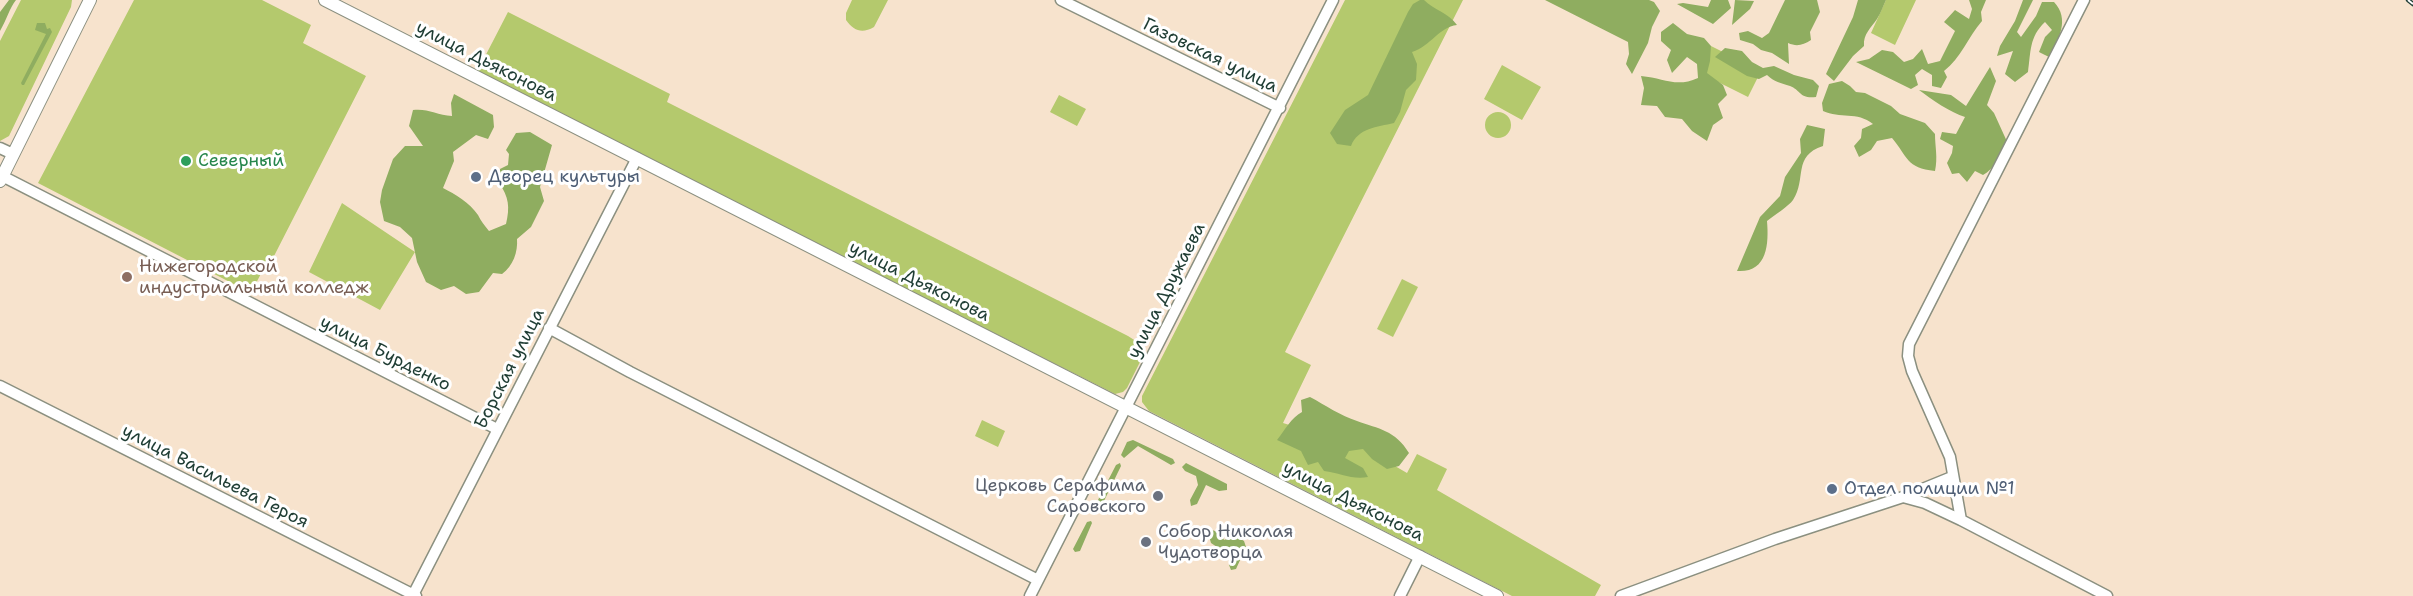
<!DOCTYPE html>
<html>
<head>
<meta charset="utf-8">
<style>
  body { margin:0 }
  canvas { display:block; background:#f7e3cd }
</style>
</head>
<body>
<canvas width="2413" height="596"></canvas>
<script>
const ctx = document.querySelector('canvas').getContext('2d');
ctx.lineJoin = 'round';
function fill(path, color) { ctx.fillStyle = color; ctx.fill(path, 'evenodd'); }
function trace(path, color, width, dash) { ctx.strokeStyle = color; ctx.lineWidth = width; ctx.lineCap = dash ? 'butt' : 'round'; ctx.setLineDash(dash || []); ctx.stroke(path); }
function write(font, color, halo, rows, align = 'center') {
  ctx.font = font + ' "Shantell Sans",sans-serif'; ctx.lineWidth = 6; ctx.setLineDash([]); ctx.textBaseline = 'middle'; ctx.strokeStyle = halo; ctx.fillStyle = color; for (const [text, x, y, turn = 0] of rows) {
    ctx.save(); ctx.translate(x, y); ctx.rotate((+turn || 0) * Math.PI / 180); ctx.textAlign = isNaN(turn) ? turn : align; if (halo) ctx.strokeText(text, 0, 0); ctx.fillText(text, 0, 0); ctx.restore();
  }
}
fill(new Path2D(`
  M21,0H72L71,7L9,136L0,141V41Z
  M134,0H262L311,25L303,43L366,76L273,258L270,256L251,293L38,183Z
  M852,0H888L874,27C862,34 854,31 846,20V13Z
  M1345,0H1463L1285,352L1311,365L1283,423L1364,448L1407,473L1417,454L1447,469L1437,490L1601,585L1595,596H1512L1149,411L1142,402V396Z
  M1886,0H1916L1895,45L1871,33Z
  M508,12L670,94L667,102L1128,336L1142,345L1145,352L1127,388L1123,392L1115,394L477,72Z
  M1711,46L1761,71L1748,97L1698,72Z
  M1502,65L1541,87L1522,120L1484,99Z
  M1059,95L1086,109L1077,126L1050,112Z
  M1485 125a13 13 0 1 1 26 0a13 13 0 1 1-26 0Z
  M342,203L415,252L380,310L309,272Z
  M1402,279L1418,287L1393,337L1377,329Z
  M982,420L1005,431L998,447L975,436Z
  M978,478L994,486L989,495L974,488Z`), '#b4c96d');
fill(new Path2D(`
  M9,0H16C10,7 6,21 0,31V12Z
  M1420,0H1424C1434,10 1449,13 1457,25C1439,27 1431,46 1412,52L1417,64L1416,80L1406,90L1400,112L1394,123C1377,127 1358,128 1351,146L1337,144L1330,133L1345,110L1368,95L1408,12L1413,4Z
  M1545,0H1649L1654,2L1660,11L1652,27L1648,43L1632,74L1626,64L1629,54L1628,42Z
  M1711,0H1728L1731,8L1713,24L1677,4L1683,3L1708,7Z
  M1735,0L1754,1L1750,9L1732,25Z
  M1785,0H1817L1820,12L1810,32L1811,40C1803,45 1797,47 1788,43L1789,64L1772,53L1761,50L1753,44L1740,40L1739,33L1748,31L1762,38L1769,33Z
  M1858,0H1886C1883,6 1881,13 1877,19C1871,28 1863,34 1864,46L1853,56L1834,81L1826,74L1853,17Z
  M1969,0H1986L1981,12L1982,21C1968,37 1961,58 1944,71L1947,77L1941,88L1932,86V75L1922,69L1915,75L1918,85L1911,89L1856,62L1869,59L1882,50L1893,52L1904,62L1913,59L1922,49L1928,64L1940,61L1955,31L1944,22L1955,10L1969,19L1972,9Z
  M2023,0H2033L2017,32L2021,37L2036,16L2042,2H2054C2070,19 2059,39 2049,57L2039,52L2045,37L2052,30L2045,22C2029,37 2031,52 2028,72L2015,82L2005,74L2013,51L1997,56L2000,46L2015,21Z
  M37,23H45L47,29L50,28L52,32L24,85H22L21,83L46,34L35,30Z
  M1673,23L1687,34L1704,38L1711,46L1710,61L1707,73L1723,85L1727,95L1718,104L1723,118L1713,125L1707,141L1692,131L1682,119L1665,117L1657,106L1641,105L1644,88L1641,76C1664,78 1676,88 1698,78L1697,64L1687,57L1672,73L1667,60L1671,50L1661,41V32Z
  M1725,48L1742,51L1752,62L1763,68L1774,66L1794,75L1813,80L1819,86L1816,97C1799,99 1801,90 1790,86C1781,83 1774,82 1767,75L1759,79L1747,76L1715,57Z
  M1990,67L1996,81L1987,105L1994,113L2009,146C2000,156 1994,169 1983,175L1975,171L1967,182L1959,173L1952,174L1947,163L1952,153L1953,146L1940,139L1942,132L1956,134L1965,117C1951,113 1931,99 1919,90L1951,95L1966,106Z
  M1842,81L1850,86L1856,92L1865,93L1891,106L1900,114L1925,123L1935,134C1935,147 1938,157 1935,171C1906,168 1908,157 1892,138L1877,141L1871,150L1859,157L1854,146L1861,138L1862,129L1873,124C1857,111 1840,119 1823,111L1822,103L1829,84Z
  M454,94L493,115L494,127L488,139L476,135L453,152L454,161L443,188C455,194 470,203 478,215C481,221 484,225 489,231L506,224C510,207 509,197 499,183L500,169L508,165L509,154L506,150L516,133L530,132L552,145L540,187L544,201L531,227L517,239C518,252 513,266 502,274L493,273L479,292L466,294L454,286L441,290L426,282L417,262L412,238L400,227L384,221L380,202L382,190L393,159L405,146H423L409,126L413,110C427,108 437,115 452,116L451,103Z
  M1807,125L1825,129L1823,146C1792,156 1807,179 1793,200C1789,206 1773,216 1767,221C1769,245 1767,273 1737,271L1760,217L1780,196L1785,177L1801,153L1800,139Z
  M1310,397C1325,405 1341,416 1357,421C1379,429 1395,430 1409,453L1399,466L1387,469L1372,459L1363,449L1349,451L1345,458L1363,468L1368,477C1352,480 1340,473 1324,471L1318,462L1308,465L1301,451L1277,440C1285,430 1291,418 1302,412L1301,400Z
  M1133,440L1173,459L1175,463L1171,465L1138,446L1124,458L1121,455L1127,442Z
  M1120,463L1121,466L1104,501L1100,504L1098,500L1116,465Z
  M1186,463L1227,484V490L1219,491L1206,485L1197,504L1191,506L1190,500L1198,485L1196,476L1185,471L1182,467Z
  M1091,521L1092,523L1080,551L1075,552L1073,549L1087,522Z
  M1212,530L1221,533L1224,540L1236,536L1244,541L1246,547L1236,569L1231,570L1229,565L1232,552L1225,548L1220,549L1211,543L1209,536Z`), '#8fad60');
const minor = new Path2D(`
  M1061,0L1280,108
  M0,148L13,154
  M2,176L497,429
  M549,328L630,372L1038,580
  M0,386L416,596
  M1903,497L1925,503L1961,520L2107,596
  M1961,520L1950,457L1912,371L1908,356L1909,344L2084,0
  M413,595L637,158
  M1030,596L1333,0
  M1400,596L1420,556
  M1621,596L1775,539L1903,497L1952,477`);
const major = new Path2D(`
  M325,0L1497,596
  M0,181L90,0`);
trace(minor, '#8b9080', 13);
trace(major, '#8b9080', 14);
trace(minor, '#fff', 10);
trace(major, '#fff', 12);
const rail = new Path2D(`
  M2408,0L2413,4`);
trace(rail, '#1f3d34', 4.5);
trace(rail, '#fff', 2, [7]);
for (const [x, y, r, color] of [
  [186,161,6,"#2e9e5b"],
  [476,177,6,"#5c6f8a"],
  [127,277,6,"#8d6e63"],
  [1832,489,6,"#5c6f8a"],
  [1158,496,6,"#6b7280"],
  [1146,542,6,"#6b7280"]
]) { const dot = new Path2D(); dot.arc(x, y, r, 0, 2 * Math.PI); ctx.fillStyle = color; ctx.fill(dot); trace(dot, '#fff', 2); }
write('18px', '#1f3d34', '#fff', [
  ["Газовская улица",1210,56,26],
  ["улица Дьяконова",486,62,27],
  ["улица Дьяконова",919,282,27],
  ["улица Дружаева",1167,291,-63],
  ["улица Бурденко",385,354,27],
  ["Борская улица",510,369,-63],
  ["улица Васильева Героя",215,477,27],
  ["улица Дьяконова",1353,502,27]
]);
write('18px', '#27864d', '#fff', [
  ["Северный",198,161]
], 'left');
write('18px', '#4e5e75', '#fff', [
  ["Дворец культуры",488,177],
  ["Отдел полиции №1",1844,489]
], 'left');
write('18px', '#785e54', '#fff', [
  ["Нижегородской",139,267],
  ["индустриальный колледж",139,288]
], 'left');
write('18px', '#5b616d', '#fff', [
  ["Церковь Серафима",1146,486],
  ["Саровского",1146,507],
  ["Собор Николая",1158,532,"left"],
  ["Чудотворца",1158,553,"left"]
], 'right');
</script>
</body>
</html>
